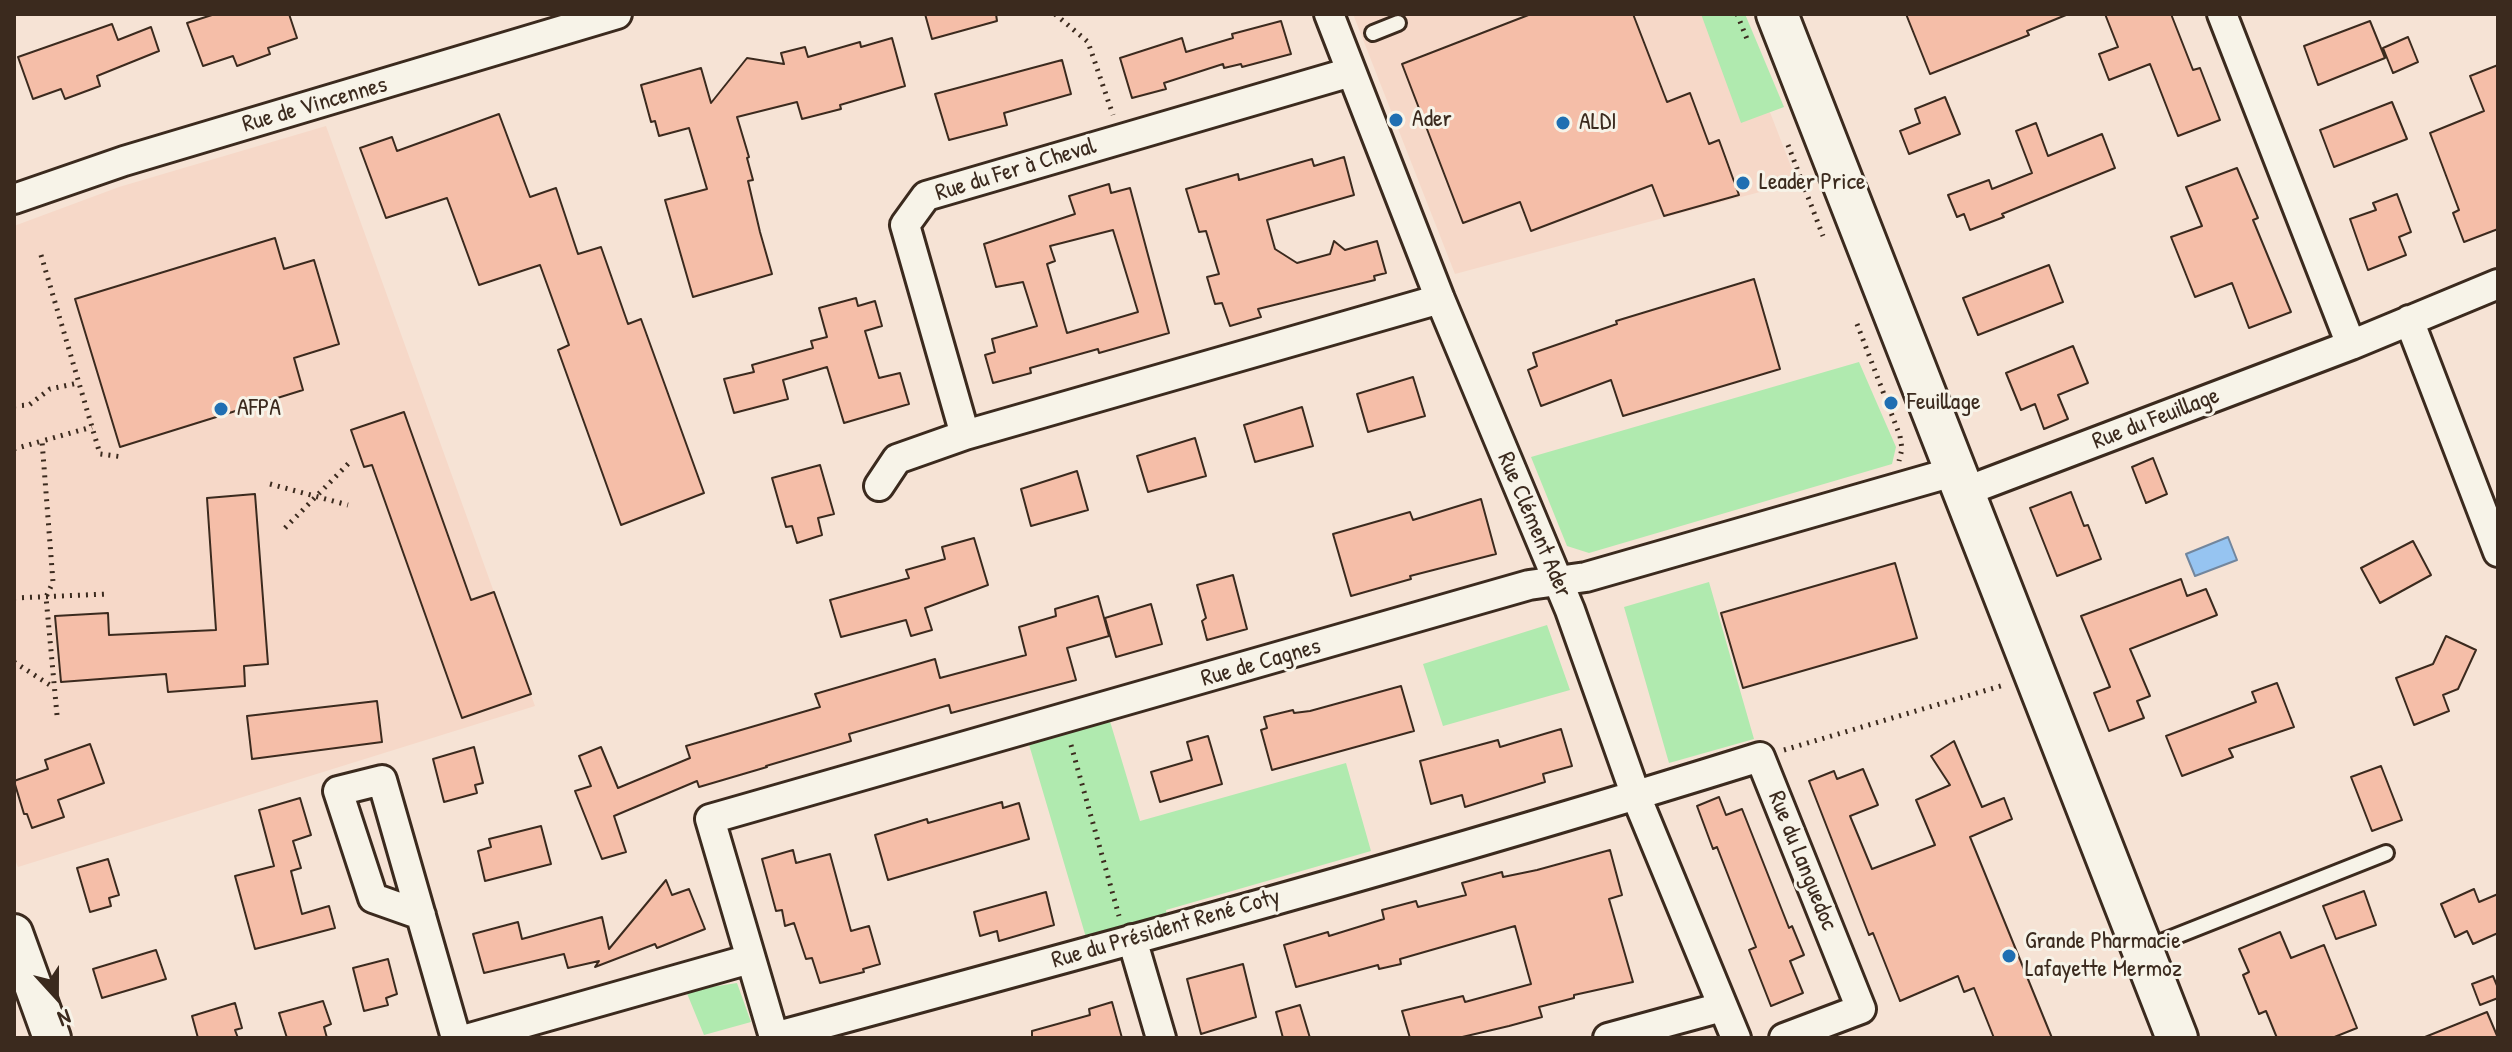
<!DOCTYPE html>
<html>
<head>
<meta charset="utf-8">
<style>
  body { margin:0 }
  #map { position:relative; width:2512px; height:1052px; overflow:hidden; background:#f6e3d5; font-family:"Patrick Hand",sans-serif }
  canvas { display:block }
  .frame { position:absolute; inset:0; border:16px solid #3b2a1e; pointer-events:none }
  .north { position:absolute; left:16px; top:956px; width:80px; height:80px; -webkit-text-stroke:6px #f7f3e8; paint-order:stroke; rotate:159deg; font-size:22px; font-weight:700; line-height:32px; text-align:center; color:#3b2a1e }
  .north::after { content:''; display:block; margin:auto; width:28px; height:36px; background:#3b2a1e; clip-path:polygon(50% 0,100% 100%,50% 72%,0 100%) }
</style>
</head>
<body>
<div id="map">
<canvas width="2512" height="1052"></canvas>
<div class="frame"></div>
<div class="north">N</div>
</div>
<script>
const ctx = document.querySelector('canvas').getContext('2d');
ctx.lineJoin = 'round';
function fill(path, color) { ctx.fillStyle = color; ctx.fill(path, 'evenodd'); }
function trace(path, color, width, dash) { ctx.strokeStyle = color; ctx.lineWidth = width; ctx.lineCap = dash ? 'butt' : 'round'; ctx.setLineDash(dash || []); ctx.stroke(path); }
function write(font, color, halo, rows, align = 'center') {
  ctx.font = font + ' "Patrick Hand",sans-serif'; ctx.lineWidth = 6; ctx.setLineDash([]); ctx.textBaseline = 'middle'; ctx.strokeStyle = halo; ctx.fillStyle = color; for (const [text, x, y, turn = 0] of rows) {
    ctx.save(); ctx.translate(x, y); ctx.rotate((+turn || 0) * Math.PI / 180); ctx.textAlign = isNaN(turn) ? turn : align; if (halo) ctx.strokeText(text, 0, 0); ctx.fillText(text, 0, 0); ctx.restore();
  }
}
fill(new Path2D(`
  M1353,14H1732L1797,182L1455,274Z
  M326,126L535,706L18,867L14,857V226L119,187Z`), '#f6d8c8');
fill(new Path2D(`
  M1701,14H1745L1784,107L1741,123Z
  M1859,362L1896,447L1892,464L1589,553L1567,546L1531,457Z
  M1709,582L1754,739L1669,763L1624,607Z
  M1547,625L1570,690L1443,726L1423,664Z
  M1106,708L1140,821L1346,763L1371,851L1166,910L1168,929L1090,951L1025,731Z
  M737,983L751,1022L704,1035L686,991Z`), '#b0eaaf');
const water = new Path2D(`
  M2228,537L2237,560L2195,576L2186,554Z`);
fill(water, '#96c4f1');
trace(water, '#72869d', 2);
const building = new Path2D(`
  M215,14H289L297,38L268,48L270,54L237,66L233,56L203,66L187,23Z
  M925,14H996L997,21L932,39Z
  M1531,14H1633L1667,102L1690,93L1709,144L1719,140L1739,195L1664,216L1652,185L1531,231L1520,202L1463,223L1402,64Z
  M1906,14H2066V15L2027,31L2029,35L1930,74Z
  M2105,14H2171L2193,70L2200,68L2220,120L2178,136L2150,64L2109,80L2099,54L2118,47Z
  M1281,21L1291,54L1242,67L1241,64L1224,68L1223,64L1164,83L1166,89L1132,98L1120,58L1182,38L1186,52L1233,38L1232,34Z
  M2370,21L2385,58L2318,85L2304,46Z
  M112,24L118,40L151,27L159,51L97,76L100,86L65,99L61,89L33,99L18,57Z
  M2408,37L2418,62L2393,73L2383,48Z
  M892,38L905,86L840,105L841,109L802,119L797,102L737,117L749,157L747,158L753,180L748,181L760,232L772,274L693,297L665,200L707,189L689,128L659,136L655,121L651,122L641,85L701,68L711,103L747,58L784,64L781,53L805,47L808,57L860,42L861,47Z
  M1062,60L1071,94L1004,113L1007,125L949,140L935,94Z
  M2498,65V229L2464,242L2453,213L2459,210L2430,133L2484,111L2470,76Z
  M1945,97L1960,134L1909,154L1900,131L1920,123L1915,109Z
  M2392,102L2407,139L2334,167L2320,130Z
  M499,114L530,197L556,188L578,254L601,247L628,324L641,319L704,493L621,525L558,350L569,345L540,265L479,285L447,198L386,218L360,148L392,137L397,151Z
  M2036,123L2048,156L2102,134L2115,168L2002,214L2004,217L1970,230L1964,214L1957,217L1948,195L1989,180L1992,189L2032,173L2016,131Z
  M1344,157L1354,195L1267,220L1275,249L1297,263L1330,254L1334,241L1345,250L1377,241L1386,273L1374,276L1375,280L1258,309L1261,317L1230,326L1222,303L1215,304L1212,294L1207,277L1219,274L1206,231L1199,232L1186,189L1238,174L1239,180L1312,159L1314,166Z
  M2237,168L2258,218L2253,220L2291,312L2249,328L2232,283L2195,297L2171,237L2202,226L2186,187Z
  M1109,184L1111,193L1130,188L1169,333L1099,353L1098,349L1030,368L1031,373L993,383L985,355L995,352L992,339L1037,326L1023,282L996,287L984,244L1075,214L1069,196ZM1113,230L1138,312L1067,333L1047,264L1055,261L1050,246Z
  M2397,194L2411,232L2399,237L2406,255L2368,270L2350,219L2376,210L2373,203Z
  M275,238L284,269L314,260L339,344L294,358L303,390L120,447L75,299Z
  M2049,265L2063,302L1978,335L1963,298Z
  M1754,279L1780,369L1623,416L1611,380L1541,406L1528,370L1537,366L1533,353L1617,324L1616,321Z
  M856,298L858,306L875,301L882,326L865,331L879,378L900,373L909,404L844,423L827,367L783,380L788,399L734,413L724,379L754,372L752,365L813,348L811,341L827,337L819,308Z
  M2073,346L2088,383L2058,395L2068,419L2044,429L2035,404L2021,410L2006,373Z
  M1413,377L1425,416L1368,432L1357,394Z
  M1302,407L1313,446L1255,462L1244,425Z
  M404,412L471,600L494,592L531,694L462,718L372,465L364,467L351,430Z
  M1195,438L1206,476L1148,492L1137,456Z
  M2153,458L2167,494L2146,503L2132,467Z
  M820,465L834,514L818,518L822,535L797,543L792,526L786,527L772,478Z
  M1077,471L1088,510L1031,526L1021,489Z
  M2071,492L2084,526L2088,525L2101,559L2057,576L2030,508Z
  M255,494L268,664L244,666L245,686L168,692L166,674L61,682L55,616L108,613L109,635L216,630L207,498Z
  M1481,499L1496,554L1410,576L1411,579L1351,596L1333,534L1410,512L1413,520Z
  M974,538L988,585L925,608L932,630L911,636L906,620L841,637L830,600L909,578L906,570L945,559L942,547Z
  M2413,541L2431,575L2380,603L2361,568Z
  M1895,563L1917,638L1743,688L1721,613Z
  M1233,575L1247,629L1207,640L1202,621L1206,618L1197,585Z
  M2181,579L2187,596L2206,589L2217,615L2130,649L2150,696L2137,701L2144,718L2109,731L2094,693L2110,687L2081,616Z
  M1098,596L1109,636L1067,648L1076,680L951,713L949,705L849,734L851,741L766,766L767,767L699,787L697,781L614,816L626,852L602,859L575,791L591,786L579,756L601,747L618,788L690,758L686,746L820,707L815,694L935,659L940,678L1026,655L1019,627L1056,616L1055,609Z
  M1151,604L1162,644L1116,657L1105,618Z
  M2446,636L2476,650L2458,689L2443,695L2449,711L2414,725L2396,678L2433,664Z
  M2277,683L2294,727L2229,749L2233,757L2182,776L2166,736L2256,702L2252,692Z
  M1401,686L1414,731L1272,770L1261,730L1267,728L1264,717L1293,710L1294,713L1310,711Z
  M377,701L382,742L252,759L247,716Z
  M1561,729L1572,766L1543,774L1545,782L1465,807L1462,795L1431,804L1420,761L1498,740L1500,747Z
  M1208,736L1222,784L1160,802L1151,772L1192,760L1187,742Z
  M1954,741L1982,807L2004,798L2012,819L1970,837L2052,1038H1994L1974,988L1964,992L1958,976L1900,1001L1873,933L1869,935L1809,781L1834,771L1837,779L1863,769L1878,805L1850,816L1872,869L1935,845L1916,800L1950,785L1931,756Z
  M90,744L104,783L58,800L64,817L32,828L27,814H24L14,781L48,769L45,760Z
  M474,747L483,783L475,785L477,793L444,802L433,759Z
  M2381,766L2402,820L2372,831L2351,777Z
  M1719,797L1726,815L1742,809L1789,928L1792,926L1804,955L1790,961L1803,993L1771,1006L1749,950L1756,947L1717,847L1713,849L1697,806Z
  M300,798L311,835L293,841L301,868L291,871L302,914L329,906L335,928L255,949L235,876L274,866L259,810Z
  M1002,802L1003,808L1019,803L1029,839L888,880L875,835L927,819L928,823Z
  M541,826L551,864L485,881L478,851L491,847L489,839Z
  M793,850L796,863L830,854L851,931L869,926L880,964L863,969L864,972L820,983L812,958L806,959L794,923L785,926L782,910L776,911L762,859Z
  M1610,850L1622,895L1609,899L1633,982L1574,995V998L1539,1007L1542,1017L1509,1026L1458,1038H1410L1402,1011L1463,996L1465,1002L1531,984L1515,926L1400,959L1401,964L1379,969L1378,965L1296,987L1284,945L1328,932L1329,936L1384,919L1382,910L1416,901L1418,907L1466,895L1462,883L1502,872L1503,877L1537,870Z
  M108,859L119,895L109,898L111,906L90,912L77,868Z
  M666,880L672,895L689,889L705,929L657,948L655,944L595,967L599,961L568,968L564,954L484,973L473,934L518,922L522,939L602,917L609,949Z
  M2474,889L2479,902L2498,894V933L2473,944L2467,931L2455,937L2441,904Z
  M2364,891L2376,925L2336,939L2323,906Z
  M1046,892L1054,925L999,941L997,931L980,936L974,912Z
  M2280,932L2291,958L2324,945L2357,1028L2332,1038H2277L2266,1011L2259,1014L2243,975L2249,972L2239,949Z
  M156,950L166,979L102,998L93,969Z
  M388,959L397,994L386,998L388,1005L364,1011L353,968Z
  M1243,964L1256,1017L1201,1034L1187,979Z
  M2493,976L2498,988V998L2480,1005L2472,984Z
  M323,1001L331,1024L324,1027L327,1038H287L279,1013Z
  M1112,1002L1122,1038H1032V1031L1090,1015L1089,1009Z
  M235,1003L242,1028L235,1030L238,1038H198L192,1016Z
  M1300,1005L1310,1038H1283L1276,1012Z
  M2487,1012L2498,1038H2425V1037Z`);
fill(building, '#f5bea8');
trace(building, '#3b2a1e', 2);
const service = new Path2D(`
  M1373,33L1398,23
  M2146,948L2386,853`);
const minor = new Path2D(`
  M1329,14L1440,299L1570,610L1636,796L1736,1038
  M2222,14L2351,345
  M1351,72L926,196L905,225L965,435L1440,299
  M14,199L124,161L617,14
  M2409,320L2498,552
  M879,486L897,459L965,435
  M1961,493L2351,345L2498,284
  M421,915L373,898L338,791L382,780L456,1038
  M1132,939L1161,1038
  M470,1038L750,959
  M1608,1038L1722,1007
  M1784,1038L1861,1009L1760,757C1434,859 1104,948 774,1037L710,819L1529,585L1586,577L1953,472`);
const tertiary = new Path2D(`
  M14,933L52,1038`);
const secondary = new Path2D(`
  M1777,14C1908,356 2042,697 2177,1038`);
trace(service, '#3b2a1e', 20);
trace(minor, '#3b2a1e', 34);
trace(tertiary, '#3b2a1e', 42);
trace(secondary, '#3b2a1e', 46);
trace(new Path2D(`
  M1055,14L1088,42L1113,115
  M1737,14L1747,39
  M1788,145L1823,236
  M41,255L100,454L123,457
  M1857,324L1900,436L1902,449L1899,461
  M14,406L29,405L50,389L78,383
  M14,449L42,441
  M270,484L348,505
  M285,528L349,463
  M14,598L108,594
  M14,662L53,687
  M57,715L46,597L53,582L42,441L92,427
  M1071,745L1119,916
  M1784,750L2004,685`), '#3b2a1e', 5, [2, 6]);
trace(service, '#f7f3e8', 14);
trace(minor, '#f7f3e8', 28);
trace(tertiary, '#f7f3e8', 36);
trace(secondary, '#f7f3e8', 40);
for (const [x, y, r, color] of [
  [1396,120,8,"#1f6fb2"],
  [1563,123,8,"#1f6fb2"],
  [1743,183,8,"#1f6fb2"],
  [1891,403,8,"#1f6fb2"],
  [221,409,8,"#1f6fb2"],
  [2009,956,8,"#1f6fb2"]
]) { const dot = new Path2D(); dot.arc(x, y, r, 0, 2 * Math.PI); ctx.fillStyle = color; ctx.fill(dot); trace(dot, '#f7f3e8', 3); }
write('24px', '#3b2a1e', '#f7f3e8', [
  ["Rue de Vincennes",315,105,-16],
  ["Rue du Fer à Cheval",1016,170,-17],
  ["Rue du Feuillage",2156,419,-21],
  ["Rue Clément Ader",1534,525,67],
  ["Rue de Cagnes",1261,663,-16],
  ["Rue du Languedoc",1802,861,68],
  ["Rue du Président René Coty",1166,929,-16]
]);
write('24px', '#3b2a1e', '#f7f3e8', [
  ["Ader",1412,120],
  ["ALDI",1579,123],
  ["Leader Price",1759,183],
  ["Feuillage",1907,403],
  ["AFPA",237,409],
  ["Grande Pharmacie",2025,942],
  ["Lafayette Mermoz",2025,970]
], 'left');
</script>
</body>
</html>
